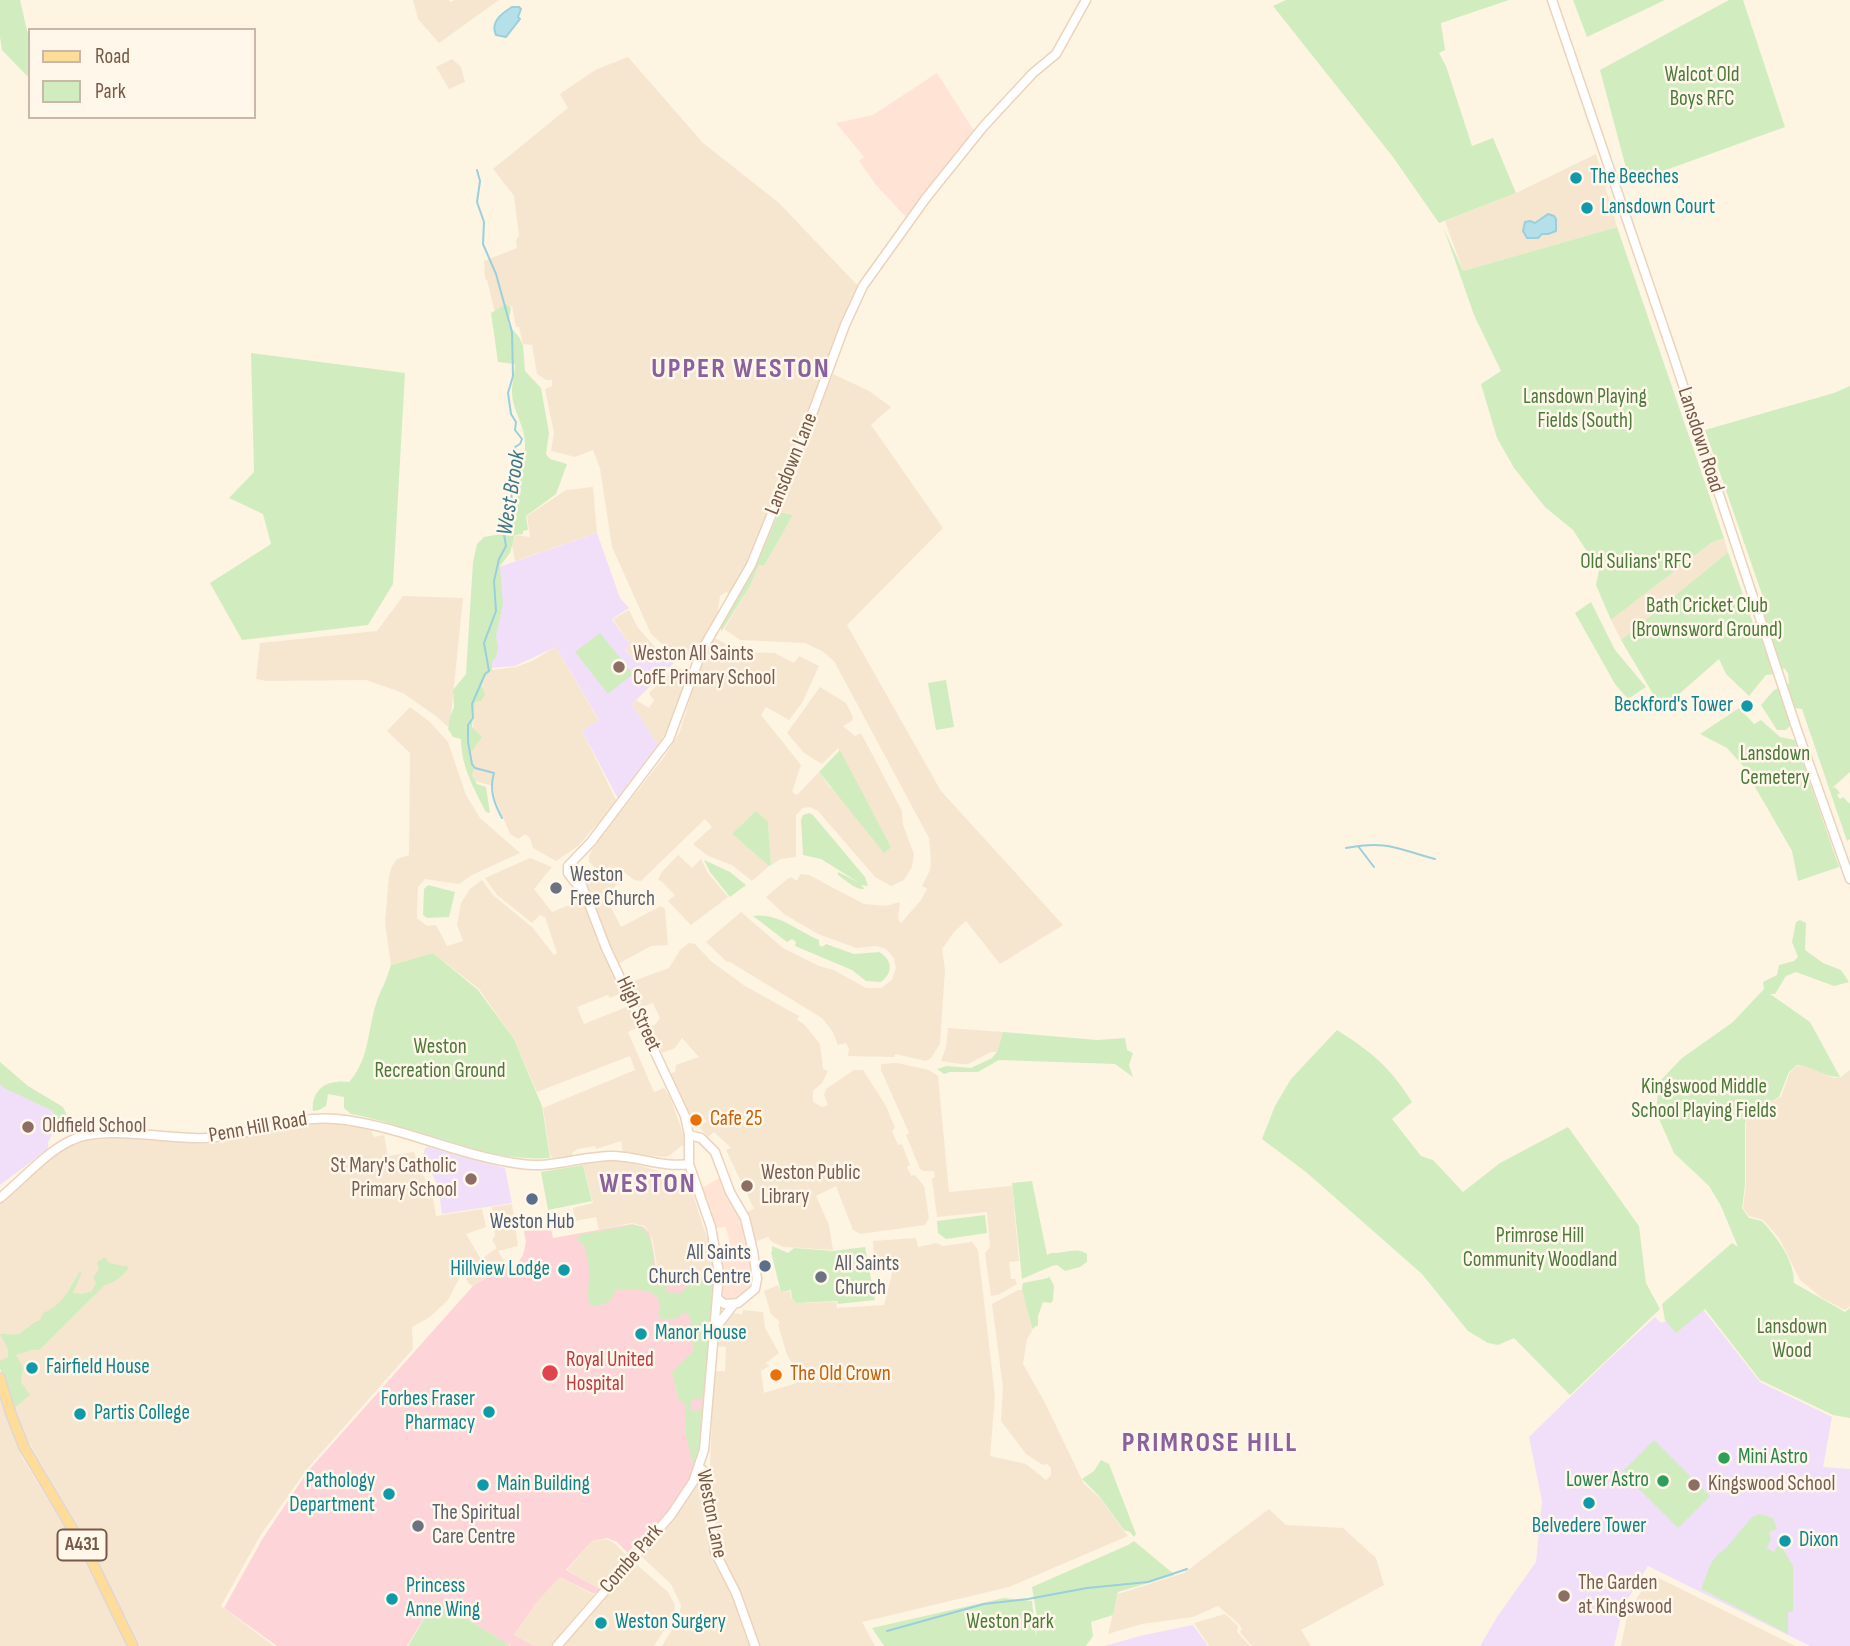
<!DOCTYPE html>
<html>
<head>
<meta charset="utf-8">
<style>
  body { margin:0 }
  #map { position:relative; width:1850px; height:1646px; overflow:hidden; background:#fef4e2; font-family:"Sofia Sans Condensed",sans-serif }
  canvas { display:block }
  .legend { position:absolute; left:28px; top:28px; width:228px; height:91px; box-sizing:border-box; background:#fff7ea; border:2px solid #c9b8a8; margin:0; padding:9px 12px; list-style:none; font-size:21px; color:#785946 }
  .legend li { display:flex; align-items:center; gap:14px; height:35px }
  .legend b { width:35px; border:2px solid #c9b8a8 }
</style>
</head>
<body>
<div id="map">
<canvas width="1850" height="1646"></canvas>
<ul class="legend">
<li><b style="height:9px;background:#ffdc98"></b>Road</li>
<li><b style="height:19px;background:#d1edbf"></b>Park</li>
</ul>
</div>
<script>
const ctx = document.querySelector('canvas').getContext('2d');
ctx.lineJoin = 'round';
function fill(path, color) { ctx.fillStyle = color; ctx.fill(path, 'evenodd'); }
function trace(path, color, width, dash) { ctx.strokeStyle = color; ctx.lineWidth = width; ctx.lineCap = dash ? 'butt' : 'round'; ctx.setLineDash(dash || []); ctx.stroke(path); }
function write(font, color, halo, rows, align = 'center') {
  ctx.font = font + ' "Sofia Sans Condensed",sans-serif'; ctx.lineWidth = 5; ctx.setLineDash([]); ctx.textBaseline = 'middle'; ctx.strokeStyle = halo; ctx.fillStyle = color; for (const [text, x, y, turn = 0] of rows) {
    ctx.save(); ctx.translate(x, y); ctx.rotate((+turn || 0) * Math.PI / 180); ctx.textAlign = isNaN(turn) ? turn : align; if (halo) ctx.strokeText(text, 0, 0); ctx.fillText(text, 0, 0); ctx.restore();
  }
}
fill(new Path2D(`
  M413,0H449L450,2L455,0H499L439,43L418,19Z
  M628,57L703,143L779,203L859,287L838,330L815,396L747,561L730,594L726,592L720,596L717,616L706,632L693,659L688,661L672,653L651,634L612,547L600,468L593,450L575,457L551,451L554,433L545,389L552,386V380H546L537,374L532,345L523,344L519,327H516L512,306L495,313L487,280L485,279L484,261L517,248L516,240L519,236L514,196L493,169L568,108L560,94L595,70Z
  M452,59L461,67L465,82L449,89L436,67Z
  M1596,154L1617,227L1463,271L1445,221L1516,193Z
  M833,374L869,391L891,407L871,425L943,528L847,625L941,791L1063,925L1000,964L966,921L954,932L942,949L945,970L940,1044L931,1058L926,1061L895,1054L894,1057L848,1056L849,1049L846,1043L838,1045L833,1032L822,1018L730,962H727L706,942L741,912L783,948L819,966L834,970L866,988H881L892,980L896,968L894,958L886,949L876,946L856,948L818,934L784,914L766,897L786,880L791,877L797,881L800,874L809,875L864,904L886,906L900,902L898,919L901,923L921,900L927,889L922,886L930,870L931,861L929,838L834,661L822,651L805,643L740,640L724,629L750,586L759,565L764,566L793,515L779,512Z
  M593,487L597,533L515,561L512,545L516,535L530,537L527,516L566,490Z
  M1724,538L1728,552L1621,640L1611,620L1711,543Z
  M403,596L463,598L450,725L447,726L436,716L403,693L366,680L266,681L256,679L260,643L377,631Z
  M629,610L638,628L655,647L637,663L625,649L630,645L613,619Z
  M714,639H717L740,652L775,653L794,663L799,656L819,666L802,703L789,720L766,707L761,715L801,765L792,792L797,795L819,772L829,786L891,847L838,748L822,764L804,753L787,733L820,687L846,703L853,717L852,721L843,726L855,736L861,733L902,811L903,825L914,854L912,867L904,880L891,886L875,877L818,811L810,807L803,808L796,815V857L781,859L771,865L768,822L732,834L769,866L752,881L732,865L708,856L693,844L712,827L705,819L641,881L634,880L618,867L603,875L589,862V856L596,843L664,757L680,731L703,657Z
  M556,647L599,721L582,731L617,802L578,846L556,861L533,848L530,838L525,834L518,839L510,834L495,799L493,786L475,781L467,763L473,731L474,701L483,699V671L516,667L532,661Z
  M676,666L684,671L686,678L672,721L658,746L632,704L636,700L649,708L654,700L649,694L650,692Z
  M410,707L430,722L448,742L466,795L480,818L520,853L472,875L459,884L425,879L418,887L417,918L427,926L436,925L447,946L463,941L457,925L461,903L470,889L482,880L493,895L533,928L554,955L557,953L545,917L540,915L532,923L497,895L485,878L530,858L552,867L534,889L552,912L582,900L623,992L610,998L608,995L577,1007L584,1024L629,1006L639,1027L628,1032L654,1092L664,1088L670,1097L684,1136V1144L670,1155L664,1157L623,1153L621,1141L596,1149L595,1146L578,1149L573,1152L572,1156L553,1158L550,1155L543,1108L635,1070L630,1056L537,1092L514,1039L479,989L433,953L391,965L385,923L389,876L392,866L397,859L409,855L410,753L387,731Z
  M678,855L692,868L701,859L708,873L728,897L691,925L668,901L675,895L661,881L658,880L661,873Z
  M592,868L601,876L617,884L606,898L621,927L661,906L665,909L668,945L651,946L618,964L585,884V872Z
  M689,943L695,944L712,962L745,986L799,1016L797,1020L804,1024L820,1044L823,1069L828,1071L822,1083L813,1091V1102L822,1107L828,1105L824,1095L826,1089L854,1070H863L886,1106L895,1128L892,1131L898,1145L902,1144L910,1165L907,1167L911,1176L915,1175L924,1186L929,1218L925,1225L860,1234L853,1230L836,1186L816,1196L829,1225L833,1250L784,1247L772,1242L768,1237L754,1242L745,1213L754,1209L726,1150L731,1148L714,1132L708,1137L702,1130L699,1127L707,1121L697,1112L691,1116L669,1074L675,1072L676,1065L699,1057L682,1038L675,1048L662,1053L649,1027L656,1024L660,1018L653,1003L639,1008L628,983L669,968L680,950Z
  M948,1028L1003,1032L997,1052H991L968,1064H961L941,1061L946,1047Z
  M897,1063L929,1070L938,1076L949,1192L1012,1186L1019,1261L1009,1262L1011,1279H1015L1017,1284L998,1295L991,1296L985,1253L990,1247L987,1212L937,1217L932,1179L935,1177L934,1171H923L920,1169L906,1135L909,1133L881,1070V1064Z
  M1797,1066H1805L1834,1078L1841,1077L1850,1070V1306L1845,1310L1822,1298L1800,1280L1779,1238L1763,1220L1749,1216L1743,1208L1746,1184V1123L1748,1116L1754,1110L1781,1097L1790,1072Z
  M308,1123L349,1124L371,1130L374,1137L384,1135L388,1156L414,1152L423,1175L432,1191L436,1216L482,1209L486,1227L466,1234L481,1259L497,1248L492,1240L495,1236L492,1207L512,1204L518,1246L498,1251L506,1264L473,1286L468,1283L466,1276L460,1277L448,1300L430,1317L412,1327L413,1349L307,1469L260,1536L221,1606L274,1646H140L92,1551L20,1427L0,1368V1203L57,1153L79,1140L101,1136L202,1144L220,1143Z
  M604,1160L623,1161L688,1179L709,1244L713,1270L684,1273V1279L660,1283L652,1238L645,1226L631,1223L599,1230L596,1217L575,1221L573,1208L593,1203L583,1164Z
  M916,1238L918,1247L936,1243L943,1246L972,1242L978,1250L995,1396L990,1456L1026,1464L1046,1480L1051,1475V1468L1047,1464L1043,1465L1026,1454L1001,1421L1003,1387L992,1304L1018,1290H1023L1032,1331L1027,1339L1023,1364L1045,1403L1084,1484L1099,1497L1128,1536L1009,1587L862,1622L875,1646H758L720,1557L714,1522L710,1467L714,1371H725L726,1347L716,1346L722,1326L728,1313L742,1314L743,1310L763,1312L765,1328L779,1353L766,1363L769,1366L761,1371L764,1393L797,1383L794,1366L787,1355L778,1324L780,1322L771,1314L764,1291L778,1285L781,1292L790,1291L791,1297L796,1303L836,1302L837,1308L884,1305L893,1270L875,1269L873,1241Z
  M0,1392L22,1457L78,1549L128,1646H0Z
  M702,1479L710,1547L716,1566L731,1592L751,1646H662L679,1618L681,1605L671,1584L642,1557L666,1529Z
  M1269,1509L1286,1525L1343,1528L1376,1558L1384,1585L1301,1630L1311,1646H1252L1240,1632L1242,1629L1239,1624L1218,1606L1193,1617L1142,1624L1108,1634L1118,1594L1184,1573Z
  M606,1539L613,1542L629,1558L600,1589L567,1570L592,1541Z
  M636,1564L668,1592L675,1605L673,1616L654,1646H563L582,1622Z
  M560,1577L594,1595L551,1646H535L514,1635L536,1603Z
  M1657,1577L1795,1646H1621L1627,1617L1634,1602L1645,1586Z
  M1225,1614L1238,1626L1237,1632L1250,1646H1209L1194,1623Z`), '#f6e6d0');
fill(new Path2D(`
  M937,73L974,131L906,217L876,185L859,161L864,157L836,123L873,115Z
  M721,1177L723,1182L721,1184L743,1222L752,1282L745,1293L732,1299L725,1298L721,1293L722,1250L731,1249L726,1227L716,1228L702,1188Z`), '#ffe3d5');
fill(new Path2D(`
  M597,533L620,598L629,608L612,619L630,645L625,650L638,663L656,648L674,663L632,704L659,747L618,799L582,731L599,720L556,647L515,666L490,668L499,567Z
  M0,1077L63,1116L48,1142V1149L0,1185Z
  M428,1147L505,1168L512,1203L442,1214L438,1186L423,1156L425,1148Z
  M1702,1308L1760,1382L1832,1417L1823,1467L1850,1469V1646H1810L1648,1566L1624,1605L1614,1646H1480L1497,1617L1536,1562L1542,1501L1529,1437L1608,1360L1655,1317L1661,1323Z
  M1193,1625L1208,1646H1104L1144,1635Z`), '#f1dffa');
fill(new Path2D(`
  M632,1224L644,1227L650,1234L659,1283L708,1277L712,1292L700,1447L687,1486L672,1507L640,1543L635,1544L628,1553L617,1542L607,1538L592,1541L566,1570L600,1589L594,1594L560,1577L536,1603L514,1635L535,1646H511L435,1600L407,1646H277L224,1608L263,1538L308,1471L473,1286L508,1264L515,1268L523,1255L526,1242L524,1231L551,1230L553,1238Z`), '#fdd4d8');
fill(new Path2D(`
  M0,0H20L30,43V79L2,50L0,37Z
  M1286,0H1509L1441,23L1445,50L1439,53L1446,66L1472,146L1493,138L1516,193L1439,223L1393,157L1273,6Z
  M1573,0H1665L1587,37Z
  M1729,0H1743L1785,127L1630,183L1600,70Z
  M1617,227L1724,538L1711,543L1611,620L1596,585L1599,570L1573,530L1545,507L1514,468L1497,438L1481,384L1501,371L1474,315L1444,229L1463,271Z
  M506,304L511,308L508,324L519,337L523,345L525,371L541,388L549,433L546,454L550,459L567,464L556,494L526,516L528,530L523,531V534L515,535L510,553L500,566L503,604L496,636L498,647L496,657L492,662V671L485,675L482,686L485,695L481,701L475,702L472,727L482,737L469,755L474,768L472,775L477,784L486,787L490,813L486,812C474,789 461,766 461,739L453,737L448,729L450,717L454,707L453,690L466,674L473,562L477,544L484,537L511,532L508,529C518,516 515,503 516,487C517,472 526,460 525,444C525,425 512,411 512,391C512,383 515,373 515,364L498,362L491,313Z
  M251,353L405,373L393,584L368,625L242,640L210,583L271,544L263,514L229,498L254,472Z
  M1850,386V772L1831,789L1835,787L1840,793L1837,795L1840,799L1843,797L1850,804V839L1847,841L1802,709L1795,708L1789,713L1792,724L1786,730H1777L1761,705L1774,690L1789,683L1788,673L1784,668L1776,674L1766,675L1749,696L1726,674L1719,659L1662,709L1621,640L1728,552L1753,623L1765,618L1763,608L1766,606L1705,430L1834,393Z
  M779,512L793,515L764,566L759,565L750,586L721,632V623L753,572Z
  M1591,602L1615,650L1646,687L1628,699L1615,684L1575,613Z
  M600,633L633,674L608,694L575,652Z
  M946,680L954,727L936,730L928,683Z
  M1739,708L1754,724L1761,720L1780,737L1795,740L1839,867L1798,881L1792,851L1743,766L1727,748L1700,734Z
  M840,750L891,847L884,853L819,772Z
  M756,811L768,822L771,865L769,866L732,834Z
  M809,813L813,815L865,877L868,886L861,885L865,889C854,890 846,880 838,875V872L858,882L821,859L803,855L801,820L803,815Z
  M704,860L730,872L746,885L730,897L710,872Z
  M428,885L455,892L449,917L427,918L423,915L424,889Z
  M753,916C777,912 798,931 819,940V945L822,947L826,944L854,954L879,952C893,960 893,973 881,982L866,981L852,970L795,946L796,942L792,939L787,942Z
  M1800,920L1806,923L1805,950L1823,963L1841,970L1849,982L1834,986L1796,972L1786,976L1775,994H1770L1810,1022L1840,1077C1825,1078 1812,1066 1797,1065L1789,1072L1779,1097C1766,1106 1751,1107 1745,1123V1185L1742,1208L1749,1218L1762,1221C1777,1238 1794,1259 1794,1283L1845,1312L1850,1308V1418L1833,1415L1760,1380L1705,1309L1676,1333L1665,1320L1662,1304L1732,1243L1738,1247L1721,1206L1709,1186L1674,1153L1656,1112L1659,1082L1682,1058L1733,1022L1764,989L1763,982L1777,975L1779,965L1794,961L1798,957L1792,942L1796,922Z
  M433,953L478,990L514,1039L542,1106L550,1158C482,1163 417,1126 351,1114L344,1108V1097L328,1094L326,1106L319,1110L313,1111C311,1096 321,1082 337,1082C341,1081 345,1082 349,1082C372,1058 367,1019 381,991C385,983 388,974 391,965Z
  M1337,1030C1373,1053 1389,1066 1412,1102L1392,1119L1421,1156L1433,1160L1463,1192L1500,1163L1568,1127L1639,1226L1646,1283L1660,1309L1570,1395L1514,1338L1498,1345L1488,1343L1468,1331L1422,1274L1306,1172L1262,1139L1275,1106L1291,1079Z
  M1003,1032L1097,1040L1125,1038L1127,1050L1133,1053L1129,1065L1133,1077L1115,1064L999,1060L978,1072H950L944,1074L937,1069L947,1066L971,1068L992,1058L997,1052Z
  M0,1062L28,1086L63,1107L67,1116L60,1124L53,1111L4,1088L0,1084Z
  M583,1165L592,1201L548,1210L541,1172Z
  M1032,1181L1047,1255L1051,1253C1064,1254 1076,1246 1087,1254V1262L1080,1267L1065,1271L1057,1265L1052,1266L1022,1279L1012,1183Z
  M985,1215L987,1233L946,1239L938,1233L937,1221Z
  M634,1225C656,1229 652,1255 654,1273L666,1278L668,1284L665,1292L681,1293L695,1277L714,1276L703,1398L692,1400L690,1409L695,1411L703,1408L699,1450L696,1461H692L686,1435L685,1405L678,1398L672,1372L693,1351L692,1329L690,1318L686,1312L675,1319H661L658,1314C669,1288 634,1289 617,1289L609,1302L598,1306H590C586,1294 590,1283 589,1271C589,1263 586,1256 586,1248L577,1239L579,1235Z
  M772,1246L788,1253L794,1248L833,1251L865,1247L875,1300L838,1304L837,1301L796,1303L792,1298L791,1290L781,1292L771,1252H772Z
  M105,1257L109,1263L129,1267C125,1275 114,1283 105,1285L39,1350H31L16,1355L23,1367L21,1382L30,1395L13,1409L0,1368V1361L8,1357V1349L0,1334C7,1333 13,1336 19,1334C27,1330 30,1323 40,1320L43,1313C62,1306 70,1288 80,1271L82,1272L73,1293L83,1294L92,1291L96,1283L93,1277L99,1270L97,1262Z
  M1049,1276L1054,1286L1053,1300L1051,1303L1043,1302L1038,1316V1325L1032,1329L1022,1289L1023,1283L1048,1278Z
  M1654,1440L1710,1496L1678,1528L1622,1472Z
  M1101,1460L1109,1464L1136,1534L1134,1537L1130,1532L1124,1530L1099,1496L1082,1479L1094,1471Z
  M1759,1514L1773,1518L1777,1529L1769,1532L1771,1540L1767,1548L1774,1552L1779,1542L1793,1566V1612H1788V1634L1701,1589L1711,1563L1717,1555L1726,1548L1751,1518Z
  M1134,1541L1175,1575L1118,1592L1113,1615L1091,1622L1093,1636L1086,1646H884L872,1628L1004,1598L1032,1601L1036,1637L1037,1618L1032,1587L1128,1545Z
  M435,1600L508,1644L509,1646H408Z`), '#d1edbf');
const water = new Path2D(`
  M512,7H519L521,9L518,17L520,19L506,37L496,35C490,22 501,14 512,7Z
  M1548,214L1554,216L1556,219V231L1548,234H1542L1538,238H1527L1523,231L1525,222L1530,221L1535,223Z`);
fill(water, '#b5e0e9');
trace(water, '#9ad0dc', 2);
trace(new Path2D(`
  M477,170L480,181L477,202L484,222L483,244L496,274L512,332L513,376L508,393L511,414L516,422L515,430L522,439L520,444L515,447L518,469L512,481L511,517L504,534L506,546L499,559L494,581L496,611L484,643L489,671L485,674L472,704L473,718L468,725V742L472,764L475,768L494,773C489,790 494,803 502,818
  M1358,846L1374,867
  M1346,848C1388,840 1397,849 1435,859
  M887,1631L984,1604L1028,1599L1087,1588L1148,1582L1187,1569`), '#9ad0dc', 2);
const secondary = new Path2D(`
  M1552,0L1672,352L1797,730L1850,879
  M586,896L568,873V866L591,842L669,739L702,650L751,565L808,425L845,325L863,286L926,198L983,127L1033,73L1056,54L1086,0
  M689,1135L701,1138L715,1152L730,1192L745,1218L753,1251L757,1279L755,1289L738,1303L724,1304L717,1298
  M0,1198C22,1180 45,1153 70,1141C103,1124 167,1140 206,1138C251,1136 291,1115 336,1119C399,1125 458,1156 521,1164C553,1169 583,1155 615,1156C639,1157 665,1168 689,1164
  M717,1326L734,1304
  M699,1467L706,1473L715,1552L736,1593L755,1646
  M557,1646L671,1515L693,1482L704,1450L719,1273L711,1227L689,1164V1135L685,1116L606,948L581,883L579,872`);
const primary = new Path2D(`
  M0,1378L11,1414L24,1447L92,1562L133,1646`);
trace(secondary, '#ebd3bc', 11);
trace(primary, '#dfd7d3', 12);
trace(secondary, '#fff', 8);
trace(primary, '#ffdc98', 9);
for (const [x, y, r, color] of [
  [1576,178,7,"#0f9aa8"],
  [1587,208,7,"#0f9aa8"],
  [619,667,7,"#8d6e63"],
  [1747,706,7,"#0f9aa8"],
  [556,888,7,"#6b7280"],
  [696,1120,7,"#e8710a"],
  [28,1127,7,"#8d6e63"],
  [471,1179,7,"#8d6e63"],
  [747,1186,7,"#8d6e63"],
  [532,1199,7,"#5c6f8a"],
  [765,1266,7,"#5c6f8a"],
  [564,1270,7,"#0f9aa8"],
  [821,1277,7,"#6b7280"],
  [641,1334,7,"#0f9aa8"],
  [32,1368,7,"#0f9aa8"],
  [550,1373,9,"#e0444e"],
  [776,1375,7,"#e8710a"],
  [489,1412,7,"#0f9aa8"],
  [80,1414,7,"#0f9aa8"],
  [1724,1458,7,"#2e9e5b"],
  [1663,1481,7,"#2e9e5b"],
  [483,1485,7,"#0f9aa8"],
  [1694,1485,7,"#8d6e63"],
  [389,1494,7,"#0f9aa8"],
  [1589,1503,7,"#0f9aa8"],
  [418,1526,7,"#6b7280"],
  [1785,1541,7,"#0f9aa8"],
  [1564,1596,7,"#8d6e63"],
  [392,1599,7,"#0f9aa8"],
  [601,1623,7,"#0f9aa8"]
]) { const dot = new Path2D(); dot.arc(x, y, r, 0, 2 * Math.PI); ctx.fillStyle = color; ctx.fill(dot); trace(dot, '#fff7ea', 2.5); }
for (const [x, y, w] of [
  [82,1545,49]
]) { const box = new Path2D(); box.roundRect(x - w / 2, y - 15.5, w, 31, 5); ctx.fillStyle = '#fff7ea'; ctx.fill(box); trace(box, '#785946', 2); }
write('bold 19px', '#785946', null, [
  ["A431",82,1545]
]);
write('21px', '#4b7a3b', '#fff7ea', [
  ["Walcot Old",1702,76],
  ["Boys RFC",1702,100],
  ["Lansdown Playing",1585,398],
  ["Fields (South)",1585,422],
  ["Old Sulians' RFC",1636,563],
  ["Bath Cricket Club",1707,607],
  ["(Brownsword Ground)",1707,631],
  ["Lansdown",1775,755],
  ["Cemetery",1775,779],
  ["Weston",440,1048],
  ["Recreation Ground",440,1072],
  ["Kingswood Middle",1704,1088],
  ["School Playing Fields",1704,1112],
  ["Primrose Hill",1540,1237],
  ["Community Woodland",1540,1261],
  ["Lansdown",1792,1328],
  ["Wood",1792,1352],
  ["Weston Park",1010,1623]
]);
write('21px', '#0d838f', '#fff7ea', [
  ["The Beeches",1590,178],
  ["Lansdown Court",1601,208],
  ["Beckford's Tower",1733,706,"right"],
  ["Hillview Lodge",550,1270,"right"],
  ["Manor House",655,1334],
  ["Fairfield House",46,1368],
  ["Forbes Fraser",475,1400,"right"],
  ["Pharmacy",475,1424,"right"],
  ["Partis College",94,1414],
  ["Pathology",375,1482,"right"],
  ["Department",375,1506,"right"],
  ["Main Building",497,1485],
  ["Belvedere Tower",1589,1527,"center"],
  ["Dixon",1799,1541],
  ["Princess",406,1587],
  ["Anne Wing",406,1611],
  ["Weston Surgery",615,1623]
], 'left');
write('21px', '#785946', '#fff7ea', [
  ["Lansdown Road",1700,440,72],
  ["Lansdown Lane",792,464,-68],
  ["High Street",638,1014,65],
  ["Penn Hill Road",258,1128,-10],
  ["Weston Lane",711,1514,79],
  ["Combe Park",632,1559,-49]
]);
write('21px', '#785e54', '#fff7ea', [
  ["Weston All Saints",633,655],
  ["CofE Primary School",633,679],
  ["Oldfield School",42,1127],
  ["St Mary's Catholic",457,1167,"right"],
  ["Primary School",457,1191,"right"],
  ["Weston Public",761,1174],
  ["Library",761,1198],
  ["Kingswood School",1708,1485],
  ["The Garden",1578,1584],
  ["at Kingswood",1578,1608]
], 'left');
write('21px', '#5b616d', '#fff7ea', [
  ["Weston",570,876],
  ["Free Church",570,900],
  ["All Saints",835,1265],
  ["Church",835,1289],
  ["The Spiritual",432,1514],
  ["Care Centre",432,1538]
], 'left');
write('21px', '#c56008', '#fff7ea', [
  ["Cafe 25",710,1120],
  ["The Old Crown",790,1375]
], 'left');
write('21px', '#4e5e75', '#fff7ea', [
  ["Weston Hub",532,1223],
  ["All Saints",751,1254,"right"],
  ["Church Centre",751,1278,"right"]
]);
write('21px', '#be3a42', '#fff7ea', [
  ["Royal United",566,1361],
  ["Hospital",566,1385]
], 'left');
write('21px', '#27864d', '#fff7ea', [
  ["Mini Astro",1738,1458],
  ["Lower Astro",1649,1481,"right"]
], 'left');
write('italic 23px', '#3b7887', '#fff7ea', [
  ["West Brook",512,493,-81]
]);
ctx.letterSpacing = '2px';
write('bold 28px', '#8a619c', '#fff7ea', [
  ["UPPER WESTON",741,370],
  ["WESTON",648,1185],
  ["PRIMROSE HILL",1210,1444]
]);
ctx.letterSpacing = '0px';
</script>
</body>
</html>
